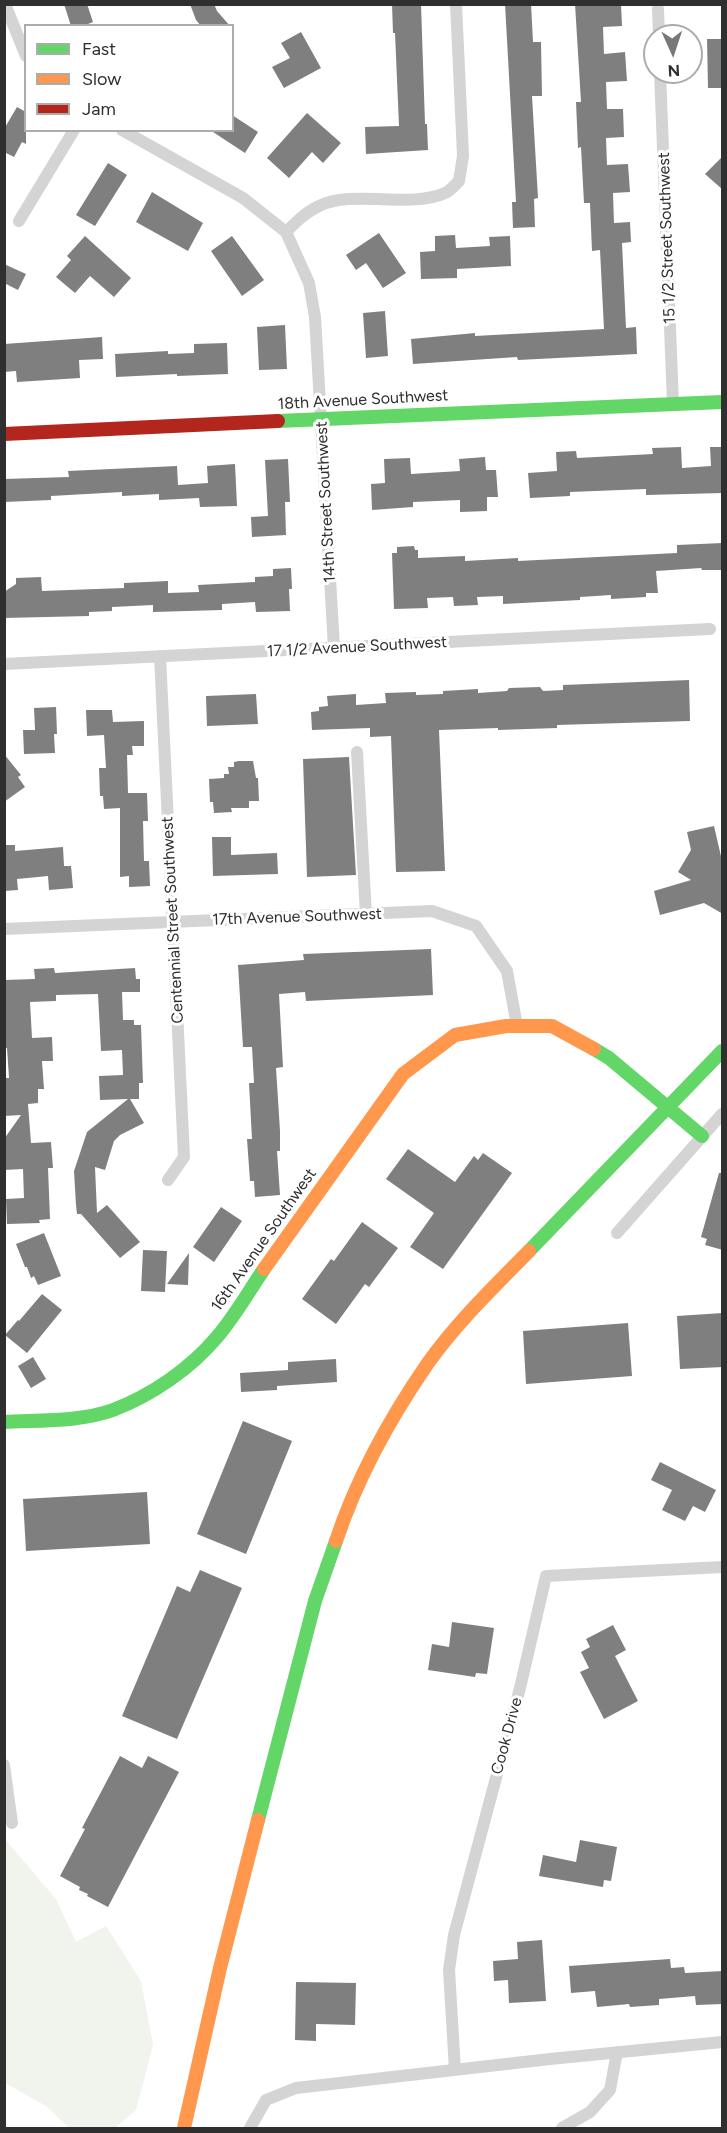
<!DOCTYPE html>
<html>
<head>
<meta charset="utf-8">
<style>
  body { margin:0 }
  #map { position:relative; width:727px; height:2133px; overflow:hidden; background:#fff; font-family:Figtree,sans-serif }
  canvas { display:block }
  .frame { position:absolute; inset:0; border:6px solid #2f2f2f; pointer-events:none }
  .legend { position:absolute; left:24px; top:24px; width:210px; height:108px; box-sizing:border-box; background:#fff; border:2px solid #acacac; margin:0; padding:8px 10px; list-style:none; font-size:18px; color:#2f2f2f }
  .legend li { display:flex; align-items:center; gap:12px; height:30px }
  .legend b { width:30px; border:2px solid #acacac }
  .north { position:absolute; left:643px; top:24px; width:60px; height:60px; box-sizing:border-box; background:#fff; border:2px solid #acacac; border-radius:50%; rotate:177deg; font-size:16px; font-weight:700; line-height:24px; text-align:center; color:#2f2f2f }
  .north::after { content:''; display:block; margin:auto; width:21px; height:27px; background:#787878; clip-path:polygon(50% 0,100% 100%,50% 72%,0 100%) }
</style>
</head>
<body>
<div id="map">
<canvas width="727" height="2133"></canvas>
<div class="frame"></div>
<ul class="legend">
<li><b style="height:8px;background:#63d668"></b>Fast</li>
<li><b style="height:8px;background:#ff974d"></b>Slow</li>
<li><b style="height:8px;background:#b3261e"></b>Jam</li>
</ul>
<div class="north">N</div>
</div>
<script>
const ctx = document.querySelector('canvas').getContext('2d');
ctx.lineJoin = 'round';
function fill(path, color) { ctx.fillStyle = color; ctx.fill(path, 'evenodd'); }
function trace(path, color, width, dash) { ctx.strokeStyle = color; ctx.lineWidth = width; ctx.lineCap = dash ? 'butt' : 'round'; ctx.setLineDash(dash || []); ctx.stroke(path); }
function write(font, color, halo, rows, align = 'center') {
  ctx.font = font + ' Figtree,sans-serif'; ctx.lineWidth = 6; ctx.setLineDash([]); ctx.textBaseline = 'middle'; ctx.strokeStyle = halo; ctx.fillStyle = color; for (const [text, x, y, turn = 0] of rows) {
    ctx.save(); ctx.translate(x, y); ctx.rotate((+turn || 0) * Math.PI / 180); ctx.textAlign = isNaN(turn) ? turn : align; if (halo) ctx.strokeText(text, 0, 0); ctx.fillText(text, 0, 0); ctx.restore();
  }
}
fill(new Path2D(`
  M4,1838L56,1899L76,1942L106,1926L141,1981L153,2045L136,2110L115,2128H69L46,2106L5,2083Z`), '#f0f4ed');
fill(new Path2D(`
  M64,4H87L93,22L83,26H71Z
  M190,4H214L217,11L230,26H201L196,20Z
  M392,4H421L425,124H427L428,150L366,154L365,127L399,126L395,33H393Z
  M505,4H531L533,42H541L542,96H532L538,198L534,199L535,227L513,228L512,202H516Z
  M575,4H621L622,26L603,27L604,54L625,52L627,81L606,82L607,109H623L624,137L606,138L607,165L628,164L630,192L613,193L614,223L630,222L631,242L622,243L626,328L636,327L637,354L518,360L517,357L413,364L411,339L475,333V336L604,329L600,250L592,251L590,203H584L581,147L578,148L576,102H581Z
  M301,32L321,68L284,88L272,67L290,58L281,43Z
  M707,39H723V88H708Z
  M17,107L26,112V144L22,142L14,157L4,152V129Z
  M307,113L341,143L323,163L312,152L289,178L267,158Z
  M232,115L258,132L245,153L210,130H232Z
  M723,156V190L705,174Z
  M108,163L127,175L95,226L76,215Z
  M152,192L203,223L188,251L136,222Z
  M379,233L406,273L383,288L366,263L356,270L346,255Z
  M455,235L456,248L490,246L489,237L510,236L511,266L457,269V278L421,279L420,252L435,251V236Z
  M85,236L131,278L114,297L90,276L75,293L56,277L71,260L67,256Z
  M232,236L264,280L242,296L211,251Z
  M4,264L26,274L18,290L4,283Z
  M385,311L388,356L366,358L363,313Z
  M285,325L287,369L259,370L257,327Z
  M102,337L103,359L79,360L80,378L17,382L16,371L4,372V344Z
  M227,343L228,374L177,376V374L116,377L115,354L168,351V354L194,353V344Z
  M681,447L682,468L711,466L710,447H723V493L646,495V489L570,492V496L530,498L528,473L557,471L556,452L576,451L577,458L653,454L652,448Z
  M485,457L486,470H496L498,497H487V511L460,512V500L413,502V507L372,510L371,484L385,483L384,459L410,458L411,474L460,471L459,459Z
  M288,459L290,502H285L286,535L252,537L251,517L268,516L265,460Z
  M235,464L237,506L200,507L199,498L159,500V494L122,496V492L51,496V500L4,502V479L69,477L68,471L177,466L178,485L208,483L207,466Z
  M723,543V570H702L701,568L656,571L658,593H646V597L611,599V595L580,597V600L503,604V596L477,597L478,605L454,606L453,597L427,598L428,608L394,609L392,553H397V547L414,546L415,550H418V558L465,556V561L518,558V561L677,553V545Z
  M291,568L292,589H289L290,611L256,612L255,602L222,604V610L153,612V605L112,607V611L89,612V616L4,618V592L16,584V578L41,577L42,591L124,588V583L168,581V593L199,592L198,585L255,582V577L273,576V569Z
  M689,680L690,721L557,725V728L498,730V728L439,730L445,871L396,872L391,736L370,737V728L312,730L311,712L319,711V707L328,706L327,696L356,694V705L386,703L385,693L416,692V695L443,694V691L478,689V693L507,691L509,688L540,687L543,691L563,690V685Z
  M256,694L258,724L207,726L206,696Z
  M56,707L57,734H54L55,753L24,754L23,730H35L34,708Z
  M86,710H112L113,722L144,721V746H132L133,755H127L128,793H147L148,821H143L144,861H149L150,886L129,887V876L120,877V808L104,809L103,796H100L99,768H106L104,735L87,736Z
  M4,754L21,775L18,777L25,787L4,802Z
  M349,757L356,875L307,877L303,759Z
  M239,761H253L256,778H258L259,801H249V808H231L232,812L214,813L213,802H210L209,779L224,778V774H229L228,767H234V762Z
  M714,826L723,865V914L704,903L660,915L654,891L691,880L678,872L691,850L687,832Z
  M212,837H231V855L277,853L278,874L213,876Z
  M4,845H15V851L63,847L64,866H71L73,888L49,890L48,876L17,879L18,890L4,891Z
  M431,949L433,995L306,1001L305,992L279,994L283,1067L276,1068L280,1131V1151H277L280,1195L255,1197L254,1181H250L247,1139H252L249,1083H254L252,1047H243L238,965L304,960L303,954Z
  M54,968L55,973L135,968L136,979H140V992H122L123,1020H134V1025H141L143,1083H139V1099H130L144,1123L120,1135L114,1141L105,1170L95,1167L97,1213L107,1205L140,1242L120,1258L81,1214H77L76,1205L74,1171L87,1132L128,1099L100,1100L99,1076L123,1075L122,1050L101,1051L98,994L56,995V1001L30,1002L32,1038L52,1037L53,1061H42L44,1089H38V1103L28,1104L31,1143L51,1142L53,1168H48L50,1219L39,1220L40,1223L7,1224L6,1199L24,1198L23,1169L4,1170V1139L21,1115L4,1116V1078H9L7,1048H4V980L35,979L34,969Z
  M408,1149L455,1182L474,1156L478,1160L483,1153L512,1173L443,1269L410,1247L434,1213L386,1179Z
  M719,1173H723V1250L705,1245L707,1239L701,1237Z
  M221,1207L242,1221L214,1262L193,1247Z
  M362,1222L398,1248L369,1287L365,1284L336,1324L302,1299L331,1259L334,1261Z
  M44,1233L61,1276L38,1285L34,1276L31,1278L27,1267H25L16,1244Z
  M143,1250L167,1251L165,1292L141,1291Z
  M189,1253L188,1285L167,1284Z
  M42,1294L62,1310L27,1353L5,1335L18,1320L19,1321Z
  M723,1313V1367L680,1369L677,1316Z
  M628,1323L632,1376L526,1384L523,1331Z
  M33,1357L46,1379L31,1388L18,1366Z
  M336,1359L337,1382L277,1386V1390L241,1392L240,1373L288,1370V1362Z
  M243,1421L292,1441L246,1554L197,1534Z
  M660,1462L716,1490L705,1512L693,1506L685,1521L662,1510L672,1490L651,1480Z
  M147,1492L150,1544L26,1551L23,1499Z
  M200,1570L242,1588L177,1739L122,1716L177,1586L190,1592Z
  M452,1622L494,1628L487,1674L476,1673L475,1677L428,1670L432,1644L449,1647Z
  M613,1625L626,1650L615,1656L638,1701L604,1719L580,1672L589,1668L581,1652L590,1647L586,1639Z
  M120,1756L142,1768L148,1756L179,1772L108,1907L87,1896L88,1894L79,1890L80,1887L60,1876L85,1829L82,1828Z
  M580,1840L617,1847L611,1881L604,1880L603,1887L539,1876L543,1855L576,1862Z
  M542,1940L546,2001L509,2003L508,1980L494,1981L493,1961L518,1959L517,1942Z
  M670,1959L671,1968L684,1967L685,1973L723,1971V2004L696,2005L695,1996L659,1999V2005L630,2007L629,2004L597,2007L595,1991L571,1993L569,1966Z
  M296,1982L356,1983L355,2025L316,2024V2041L295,2040Z`), '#7f7f7f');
trace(new Path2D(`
  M5,4L26,56
  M658,9L659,36
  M660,72L673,404
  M122,130L243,198L286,232L309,283L315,317L334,648
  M19,221L74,130
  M286,232C296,222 306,212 319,206C353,189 410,209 445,193C450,191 455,185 459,181L463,156L456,4
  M160,656L184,1157L168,1180
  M4,664L710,629
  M357,752L366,915
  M4,929L432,911L476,926L507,971L517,1026
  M617,1233L722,1114
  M4,1765L12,1823
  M455,2070L449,1970L454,1935L520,1688L546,1576L722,1567
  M250,2128L266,2100L296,2088L550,2059L722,2042
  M562,2128L590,2112L610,2090L617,2052`), '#d4d4d4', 12);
trace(new Path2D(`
  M278,421L722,402
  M594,1049L609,1058L702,1136
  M529,1251L722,1051
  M4,1422C39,1420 80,1422 113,1410C152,1395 190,1369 217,1337C235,1316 249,1291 264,1269
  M258,1820L315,1601L336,1541`), '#63d668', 14);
trace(new Path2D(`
  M264,1269L403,1074L455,1035L506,1026H552L594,1049
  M336,1541C357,1478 390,1418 428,1363C457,1322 494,1287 529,1251
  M184,2128L220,1968L258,1820`), '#ff974d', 14);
trace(new Path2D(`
  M4,434L278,421`), '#b3261e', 14);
write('16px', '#2f2f2f', '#fff', [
  ["15 1/2 Street Southwest",667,238,-92],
  ["18th Avenue Southwest",363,400,-3],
  ["14th Street Southwest",326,502,-93],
  ["17 1/2 Avenue Southwest",357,647,-3],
  ["17th Avenue Southwest",297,917,-2],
  ["Centennial Street Southwest",173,920,-93],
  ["16th Avenue Southwest",264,1240,-55],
  ["Cook Drive",507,1736,-75]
]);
</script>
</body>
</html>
